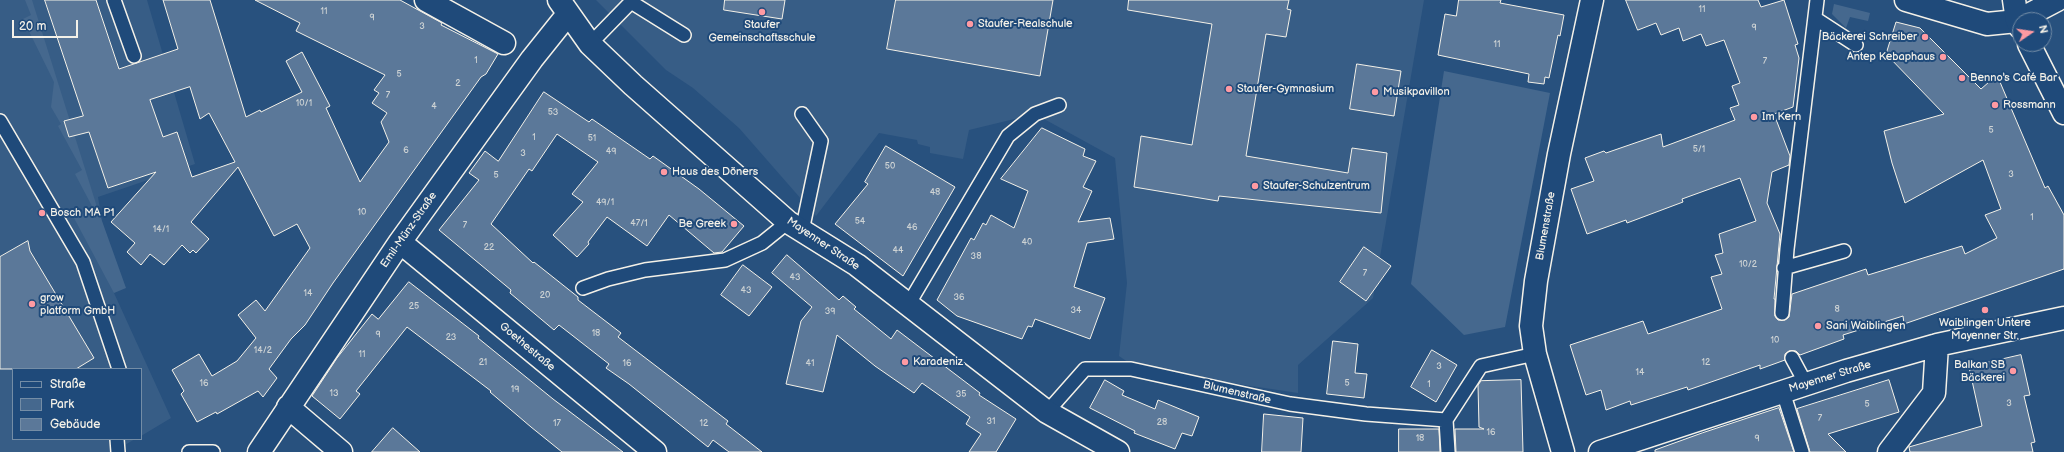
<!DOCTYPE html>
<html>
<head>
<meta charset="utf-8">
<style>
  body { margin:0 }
  #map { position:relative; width:2064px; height:452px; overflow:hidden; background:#28517e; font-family:"Balsamiq Sans",sans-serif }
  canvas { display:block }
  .legend { position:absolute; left:12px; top:368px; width:130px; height:72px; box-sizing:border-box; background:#1f4a7a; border:1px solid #748da6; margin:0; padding:5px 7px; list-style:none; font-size:12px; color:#f4f1e8 }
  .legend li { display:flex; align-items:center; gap:8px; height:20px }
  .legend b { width:20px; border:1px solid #748da6 }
  .north { position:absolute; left:2012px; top:12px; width:40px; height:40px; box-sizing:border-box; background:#1f4a7a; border:1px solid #748da6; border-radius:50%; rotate:77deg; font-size:11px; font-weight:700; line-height:16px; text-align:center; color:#f4f1e8 }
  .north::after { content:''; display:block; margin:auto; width:14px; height:18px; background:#ff9aa2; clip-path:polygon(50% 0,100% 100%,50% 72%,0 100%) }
  .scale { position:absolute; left:12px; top:20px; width:66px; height:18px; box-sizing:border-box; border:2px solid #f4f1e8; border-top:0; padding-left:5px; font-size:12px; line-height:14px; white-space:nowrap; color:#f4f1e8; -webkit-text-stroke:3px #1f4a7a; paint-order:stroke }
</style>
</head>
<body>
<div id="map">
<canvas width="2064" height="452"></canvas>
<ul class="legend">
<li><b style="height:5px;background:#1f4a7a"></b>Straße</li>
<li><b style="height:11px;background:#45688e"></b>Park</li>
<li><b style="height:11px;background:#5b7899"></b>Gebäude</li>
</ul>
<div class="north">N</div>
<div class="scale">20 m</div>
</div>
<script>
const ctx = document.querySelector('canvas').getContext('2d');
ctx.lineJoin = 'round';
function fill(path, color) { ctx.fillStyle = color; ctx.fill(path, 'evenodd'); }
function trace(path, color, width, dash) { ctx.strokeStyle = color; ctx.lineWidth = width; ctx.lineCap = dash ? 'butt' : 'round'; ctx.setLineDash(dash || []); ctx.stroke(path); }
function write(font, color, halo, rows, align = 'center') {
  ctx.font = font + ' "Balsamiq Sans",sans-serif'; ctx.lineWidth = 4; ctx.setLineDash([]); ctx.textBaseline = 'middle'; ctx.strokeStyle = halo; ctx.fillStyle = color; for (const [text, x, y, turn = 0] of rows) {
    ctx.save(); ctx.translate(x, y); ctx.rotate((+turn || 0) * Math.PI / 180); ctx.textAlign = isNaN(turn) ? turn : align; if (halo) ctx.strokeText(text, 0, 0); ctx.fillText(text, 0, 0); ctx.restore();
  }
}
fill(new Path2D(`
  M0,0H147L195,164L98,197L114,293L171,418L141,436V369H13V439H135L113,452H0Z
  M596,0H1424L1373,298L1298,365V393L1138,369L1119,356L1127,283L1115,158L1035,114L969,130L963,159L930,153V147L918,144L917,140L879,133L816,216L739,128L693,88L666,70Z`), '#375d86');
fill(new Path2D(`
  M25,0H32L97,207L126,288L114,293L74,218L93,208L75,174L82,170L58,126L61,124L51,107L54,82L23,19L31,15Z
  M1834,4L1870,13L1868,21L1850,17L1846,28L1832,14Z
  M1444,71L1550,93L1505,327L1464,335L1411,284Z`), '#45688e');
const building = new Path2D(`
  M45,0H96L119,69L178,49L163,0H210L246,117L260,110L261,112L302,92L286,61L302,52L330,106L326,108L360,182L389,142L381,122L387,113L372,103L379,93L374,90L385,75L296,31L300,23L255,0H400L442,23L441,25L498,54L486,74L481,77L333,283L305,325L291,339L269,369L277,378L263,397L258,391L217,414L216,412L197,422L181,394L184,391L172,370L199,354L212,376L237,361L256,338L238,315L256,300L265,311L310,248L297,224L274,236L238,167L191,222L209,239L196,253L193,250L190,253L182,245L164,265L150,254L141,265L127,252L135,243L111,222L156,172L108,188L89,132L69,137L64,121L83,116ZM190,87L200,119L209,113L235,162L192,177L177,132L163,137L150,100Z
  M725,0H785L782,19L724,10Z
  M896,0H1053L1040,76L887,49Z
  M1129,0H1289L1287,9L1291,10L1286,37L1266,34L1246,156L1348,173L1352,148L1387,153L1381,213L1219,196L1218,201L1134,187L1141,136L1192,145L1212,24L1128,10Z
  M1459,0H1501L1500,3L1564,15L1560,36L1558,35L1549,78L1545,77L1544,84L1528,82L1529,74L1438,55L1445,14L1456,16Z
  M1626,0H1758L1761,7L1784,0L1798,44L1795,45L1799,58L1793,107L1774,114L1790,156L1789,165L1772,172L1767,203L1780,234L1774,299H1775V316L1778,320H1785L1789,317L1792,294L1866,269L1868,275L1962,246L1965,254L1997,238L1985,215L2001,209L1983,160L1905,203L1892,163L1884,131L1944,114L1886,54L1896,22L1920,28L1981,89L1997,75L2045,188L2048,186L2064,215V269L1904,324L1903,316L1843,335L1844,339L1800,355L1796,351H1789L1785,354V360L1760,369V365L1688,390L1687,387L1631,405L1630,401L1606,410L1601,390L1586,395L1570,345L1643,321L1648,334L1722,309L1711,277L1722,274L1715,255L1723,253L1719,234L1756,221L1740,178L1682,199L1683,202L1627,223L1626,220L1587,234L1571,189L1594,181L1585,158L1604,151L1606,153L1661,134L1663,147L1735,120L1730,108L1739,105L1732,86L1740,83L1724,40L1706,46L1701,34L1683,41L1679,28L1661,35L1656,23L1638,30Z
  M1357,64L1401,71L1394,116L1350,109Z
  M544,92L589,122L592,119L650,159L653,156L699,189L744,226L722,252L714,253L669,215L647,246L607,217L588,242L589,244L577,257L553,235L583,202L572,194L598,162L557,134L532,171L529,169L491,224L533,263L534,262L578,297V300L621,333L618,337L728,421L726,424L762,452H729L713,440L708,447L629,384L606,368L609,364L559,325L554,330L510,293L511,290L439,230L479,180L469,173L485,151L498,161Z
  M1042,128L1085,149L1083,156L1096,161L1083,187L1092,191L1078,222L1110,218L1114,239L1087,243L1074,287L1105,298L1090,339L1035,319L1032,327L1028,326L1022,339L957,316L937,300L971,238L974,240L983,223L986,225L991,215L1014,228L1028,191L1001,179Z
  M886,146L955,187L903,276L835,224L868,184L865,182Z
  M28,241L30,251L94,358L76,369H0V257Z
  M1364,247L1391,266L1366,301L1340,282Z
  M787,255L839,300L843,296L856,307L854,309L891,339L897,330L980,393L979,395L1016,419L996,452H969L981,434L966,424L970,417L922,383L914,393L875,366L837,335L823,392L786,384L801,321L812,307L772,273Z
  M743,265L772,287L749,316L721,295Z
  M409,282L479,336L478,338L553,399L623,452H562L531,427L490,392L491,391L407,327L356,391L360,394L340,419L312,396L337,358L372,314L378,319Z
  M1333,341L1358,344L1355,373L1367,374L1364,398L1327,394Z
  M1432,350L1457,365L1436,402L1411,387Z
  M2021,355L2030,395L2024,396L2035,442L2031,443L2033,452H1910L1909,447L1982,426L1969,367Z
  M1105,380L1124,391L1122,395L1155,409L1158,400L1199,417L1192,436L1182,433L1175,449L1134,433L1135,431L1090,408Z
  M1521,380L1523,452H1456L1455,429H1484L1479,427L1478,385L1481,381Z
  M1889,380L1899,412L1828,434L1846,452H1810L1797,409Z
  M1779,408L1794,452H1655V450L1702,433Z
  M1264,414L1303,418L1301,452H1262Z
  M393,428L420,452H372Z
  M1399,429H1439L1440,452H1399Z`);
fill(building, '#5b7899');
trace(building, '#f4f1e8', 1);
const service = new Path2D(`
  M114,0L134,56
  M631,2L684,35
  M1816,19L1856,45
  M590,44L633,0
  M802,114L821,141L802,231
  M0,121L83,262L119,369
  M1784,268L1844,251
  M583,288L608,279L645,270L725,260L762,243L788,222
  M908,305L1008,136L1035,114L1059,105
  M1782,313L1787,249L1817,0
  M1792,358L1806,384
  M1783,392L1802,452
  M1047,412L1085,369H1131L1290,404L1366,414L1446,420
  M117,439L118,452
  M189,452H213
  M1448,452L1446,420L1481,366L1535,354`);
const minor = new Path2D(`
  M426,0L504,43
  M559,0L590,44L633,85L788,222L857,265L1047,412L1118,452
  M1906,0L1987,24L2017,21L2057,0
  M400,242L655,452
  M288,407L341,452
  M259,452L400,242L532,59L568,14
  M1563,452L1535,354L1531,326L1536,281L1559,154L1592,0
  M1600,452L1846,371L1937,345L2064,318
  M1889,452L1934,393L1937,345`);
const tertiary = new Path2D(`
  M2014,0L2017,21L2020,27
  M2029,44L2064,113`);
trace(service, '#f4f1e8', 16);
trace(minor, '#f4f1e8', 25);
trace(tertiary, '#f4f1e8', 25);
trace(service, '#1f4a7a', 13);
trace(minor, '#1f4a7a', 22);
trace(tertiary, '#1f4a7a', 22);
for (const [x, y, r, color] of [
  [762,12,4,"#ff9aa2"],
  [970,24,4,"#ff9aa2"],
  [1925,37,4,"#ff9aa2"],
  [1943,57,4,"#ff9aa2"],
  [1962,78,4,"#ff9aa2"],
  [1229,89,4,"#ff9aa2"],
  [1375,92,4,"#ff9aa2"],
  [1995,105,4,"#ff9aa2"],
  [1754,117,4,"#ff9aa2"],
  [664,172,4,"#ff9aa2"],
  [1255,186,4,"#ff9aa2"],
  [42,213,4,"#ff9aa2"],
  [734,224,4,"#ff9aa2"],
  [32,304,4,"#ff9aa2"],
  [1985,310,4,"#ff9aa2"],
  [1818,326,4,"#ff9aa2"],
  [905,362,4,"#ff9aa2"],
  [2013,371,4,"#ff9aa2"]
]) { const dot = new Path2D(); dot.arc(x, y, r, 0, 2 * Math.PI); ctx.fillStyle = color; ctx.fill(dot); trace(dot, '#1f4a7a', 1.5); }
write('9px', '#ced3d4', null, [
  ["11",1702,10],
  ["11",324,12],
  ["9",372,18],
  ["3",422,27],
  ["9",1754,28],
  ["11",1497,45],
  ["1",476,61],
  ["7",1765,62],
  ["5",399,75],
  ["2",458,84],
  ["7",388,96],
  ["10/1",304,104],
  ["4",434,107],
  ["53",553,113],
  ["5",1991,131],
  ["1",534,138],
  ["51",592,139],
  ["5/1",1699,150],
  ["6",406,151],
  ["49",611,152],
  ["3",523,154],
  ["50",890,167],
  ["3",2011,175],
  ["5",496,176],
  ["48",935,193],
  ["49/1",605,203],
  ["10",362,213],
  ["1",2032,218],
  ["54",860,222],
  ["47/1",639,224],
  ["7",465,226],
  ["46",912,228],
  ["14/1",161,230],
  ["40",1027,243],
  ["22",489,248],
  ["44",898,251],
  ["38",976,257],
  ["10/2",1748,265],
  ["7",1365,274],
  ["43",795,278],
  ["43",746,291],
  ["14",308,294],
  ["20",545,296],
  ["36",959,298],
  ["25",414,307],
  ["8",1837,310],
  ["34",1076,311],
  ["39",830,312],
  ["18",596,334],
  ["9",378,335],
  ["23",451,338],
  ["10",1775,341],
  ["14/2",263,351],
  ["11",362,355],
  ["21",483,363],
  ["12",1706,363],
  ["16",627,364],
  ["41",810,364],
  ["3",1439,367],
  ["14",1640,373],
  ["16",204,384],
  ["5",1347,384],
  ["1",1429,385],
  ["19",515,390],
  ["13",334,394],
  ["35",961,395],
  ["3",2009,404],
  ["5",1867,405],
  ["7",1820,419],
  ["31",991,422],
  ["28",1162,423],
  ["17",557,424],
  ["12",704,424],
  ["16",1491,433],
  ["18",1420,439],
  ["9",1757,439]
]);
write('11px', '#f4f1e8', '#1f4a7a', [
  ["Staufer-Realschule",978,24],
  ["Staufer",762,25,"center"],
  ["Gemeinschaftsschule",762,38,"center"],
  ["Bäckerei Schreiber",1917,37,"right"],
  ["Antep Kebaphaus",1935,57,"right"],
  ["Benno's Café Bar",1970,78],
  ["Staufer-Gymnasium",1237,89],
  ["Musikpavillon",1383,92],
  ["Rossmann",2003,105],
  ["Im Kern",1762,117],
  ["Haus des Döners",672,172],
  ["Staufer-Schulzentrum",1263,186],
  ["Bosch MA P1",50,213],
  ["Be Greek",726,224,"right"],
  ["grow",40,298],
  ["platform GmbH",40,311],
  ["Waiblingen Untere",1985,323,"center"],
  ["Mayenner Str.",1985,336,"center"],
  ["Sani Waiblingen",1826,326],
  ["Karadeniz",913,362],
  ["Balkan SB",2005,365,"right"],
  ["Bäckerei",2005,378,"right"]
], 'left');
write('11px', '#f4f1e8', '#1f4a7a', [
  ["Blumenstraße",1546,226,-80],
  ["Emil-Münz-Straße",409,230,-55],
  ["Mayenner Straße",823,244,34],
  ["Goethestraße",527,347,40],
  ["Mayenner Straße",1830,377,-17],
  ["Blumenstraße",1237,393,13]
]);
</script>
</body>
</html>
